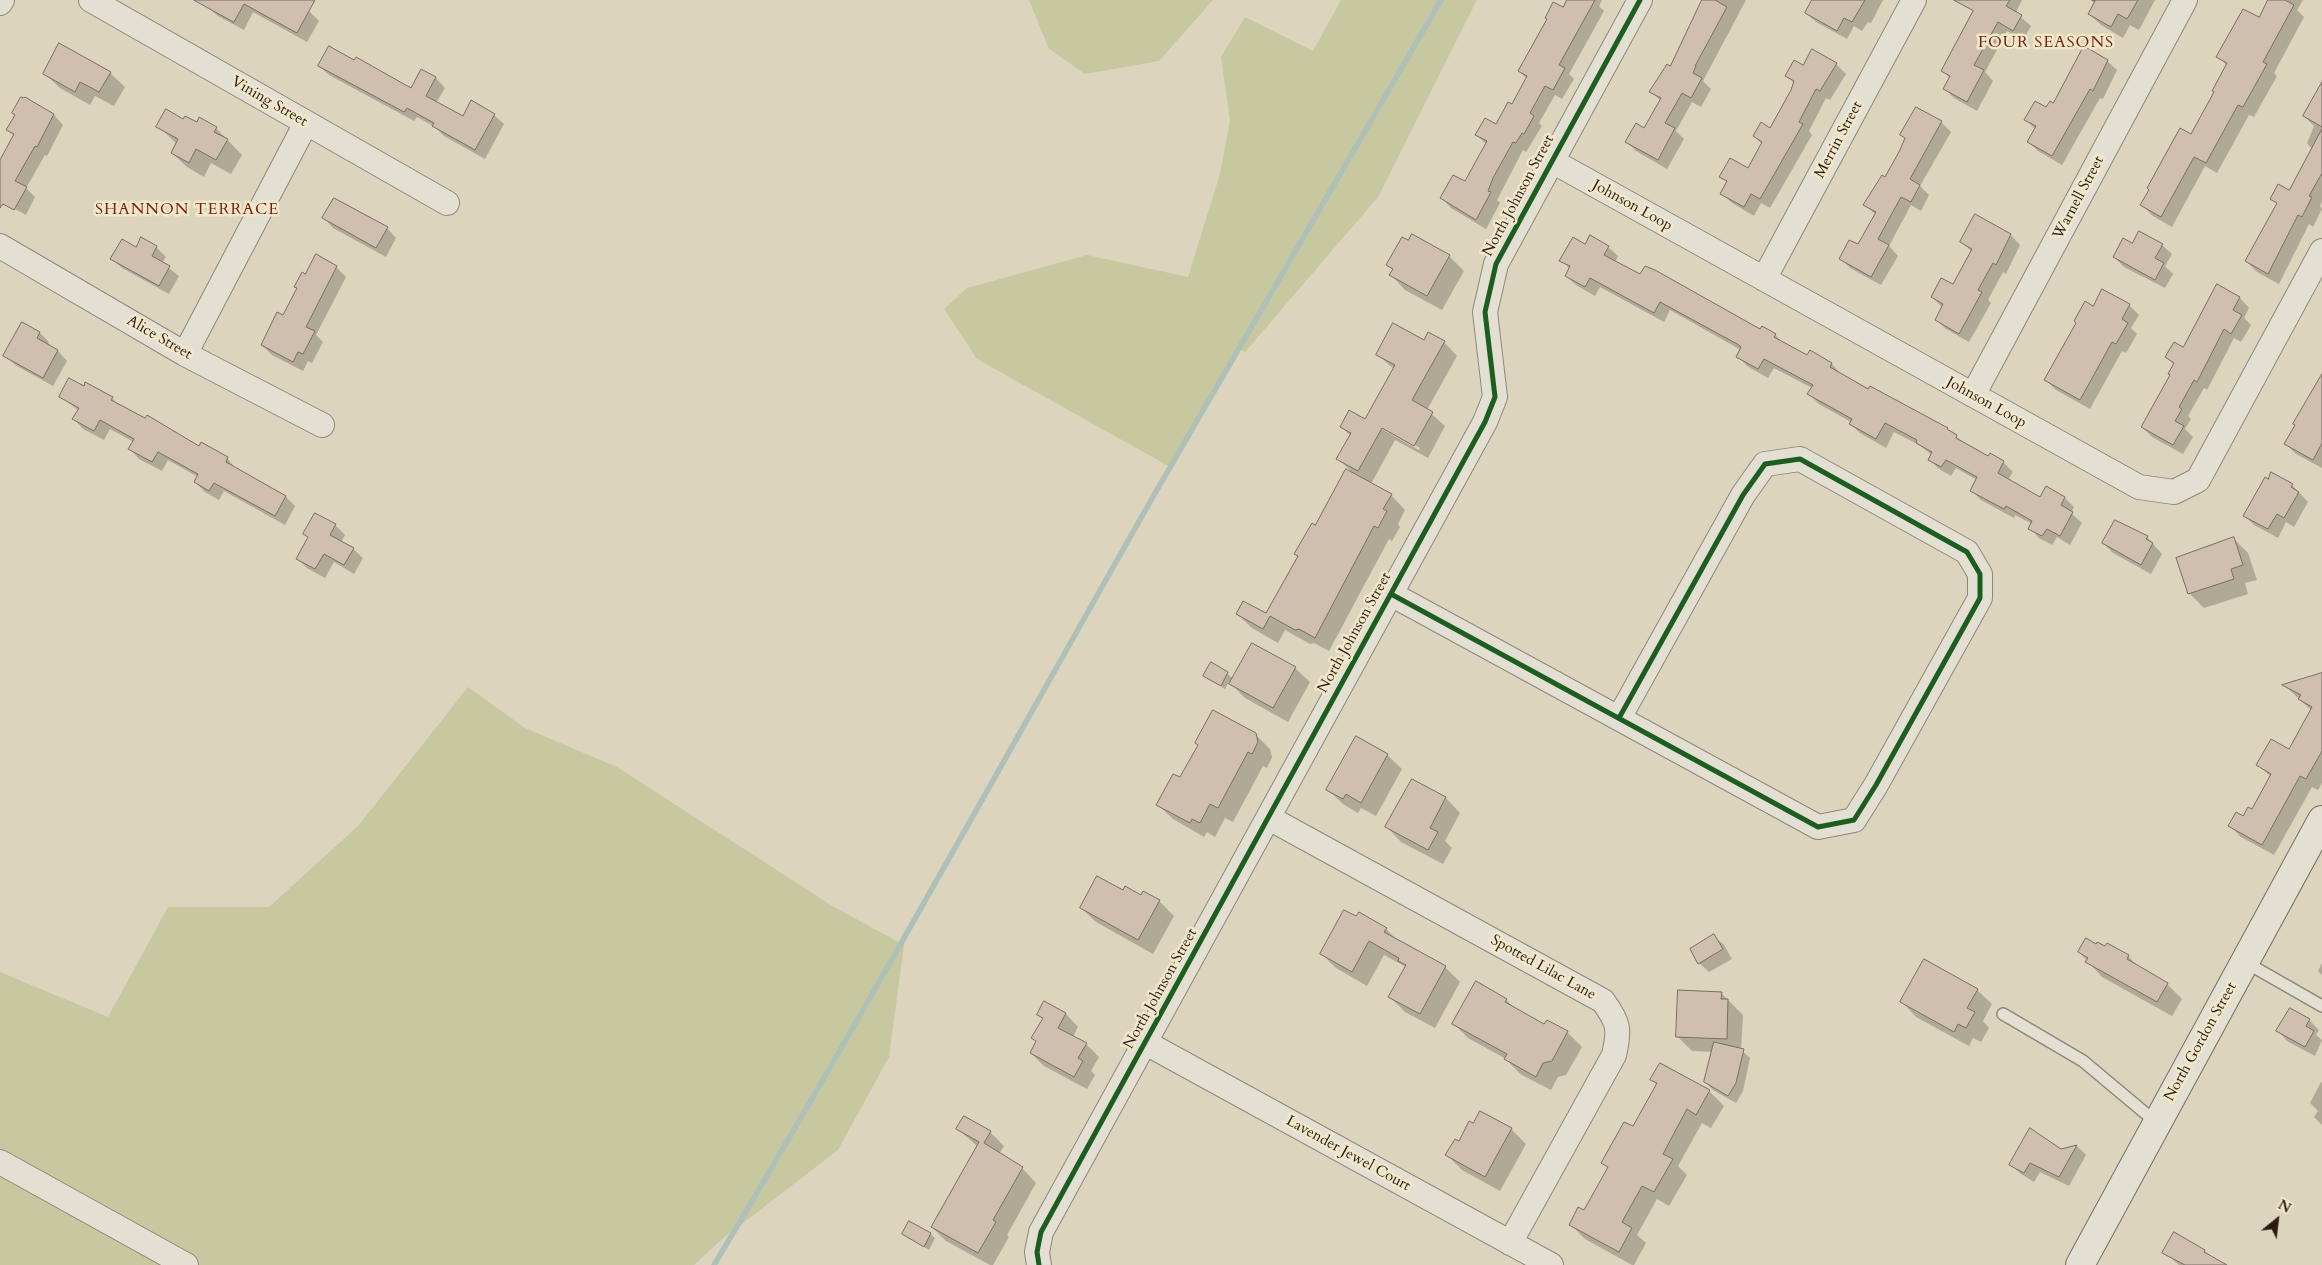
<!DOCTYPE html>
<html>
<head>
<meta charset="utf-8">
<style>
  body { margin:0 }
  #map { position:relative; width:2322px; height:1265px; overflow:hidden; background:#dcd4bc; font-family:Cardo,serif }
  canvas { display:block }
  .north { position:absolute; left:2252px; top:1195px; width:50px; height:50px; -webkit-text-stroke:4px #f1e7cb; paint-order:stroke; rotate:29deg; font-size:14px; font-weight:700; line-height:20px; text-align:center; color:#2b1a12 }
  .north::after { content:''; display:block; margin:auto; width:18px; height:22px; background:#2b1a12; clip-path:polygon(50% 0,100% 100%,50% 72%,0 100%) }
</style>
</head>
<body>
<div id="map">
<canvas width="2322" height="1265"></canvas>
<div class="north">N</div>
</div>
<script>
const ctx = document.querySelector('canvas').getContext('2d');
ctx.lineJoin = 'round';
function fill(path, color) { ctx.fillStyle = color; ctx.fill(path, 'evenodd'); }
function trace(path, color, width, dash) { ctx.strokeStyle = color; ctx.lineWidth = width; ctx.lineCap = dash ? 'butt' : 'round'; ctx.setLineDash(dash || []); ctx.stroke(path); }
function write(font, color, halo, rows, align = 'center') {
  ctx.font = font + ' Cardo,serif'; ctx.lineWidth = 5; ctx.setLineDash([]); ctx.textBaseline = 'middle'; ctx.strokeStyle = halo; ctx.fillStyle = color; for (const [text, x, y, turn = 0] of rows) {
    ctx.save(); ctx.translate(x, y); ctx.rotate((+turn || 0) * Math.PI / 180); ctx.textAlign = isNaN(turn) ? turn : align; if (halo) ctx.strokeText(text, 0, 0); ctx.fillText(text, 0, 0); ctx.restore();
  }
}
fill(new Path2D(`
  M1029,0H1213L1159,61L1085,74L1049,49Z
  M1341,0H1477L1378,197L1245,352L1239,349L1172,468L977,359L944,309L967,288L1087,255L1188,277L1220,174L1230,121L1221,57L1245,17L1313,51Z
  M468,687L525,728L617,767L834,907L904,945L889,1057L838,1150L721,1240L694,1265H0V972L108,1017L168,907H269L359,825Z`), '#c8c8a0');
fill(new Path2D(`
  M199,0H289L309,11L319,21L307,42L253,12L244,30L218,16Z
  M1568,0H1602L1599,6L1604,11L1569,74L1574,79L1562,99L1555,95L1539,123L1542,126L1526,152L1523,150L1497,200L1500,203L1486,229L1451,208L1442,198L1465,183L1487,145L1477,135L1497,126L1513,106L1527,79L1519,71Z
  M1704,0H1746L1703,81L1711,89L1701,107L1692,102L1676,131L1684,139L1667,169L1636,151L1627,142L1645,130L1661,101L1651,92L1670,68Z
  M1813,0H1883L1871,23L1868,22L1862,31L1854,26L1847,39L1816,22L1806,13Z
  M1981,0H2022L2017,10V14L2031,26L2023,40L2007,31L1985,72L1993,81L1977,111L1954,98L1945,89L1950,78L1943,71Z
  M2091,0H2155L2139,30L2130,25L2123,38L2101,25L2089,14L2095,4Z
  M2270,0H2303L2297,10L2304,17L2274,73L2277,76L2254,117L2249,115L2217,173L2205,166L2172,227L2153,216L2142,205L2191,136L2215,92L2227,66L2218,56L2259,19Z
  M1812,51L1836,64L1846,74L1830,100L1826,98L1809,131L1812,135L1770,208L1761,203L1754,216L1732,203L1722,194L1728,183L1721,177L1748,170L1762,144L1754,136L1771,129L1795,84L1786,75L1804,67Z
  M355,61L411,89L422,70L436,78L445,88L436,103L463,118L494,115L504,124L485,159L444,136L435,127L417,117L414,121L329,75L319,66Z
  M2107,61L2117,70L2103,99L2100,98L2062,165L2038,151L2029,142L2035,129L2026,120L2054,104Z
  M110,73L125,87L114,106L95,96L90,105L60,88L45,74Z
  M25,98L54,115L63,125L47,156L45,155L26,188L35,197L26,215L0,201V163L15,137L8,130L16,116L13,113Z
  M2322,98V202L2320,206L2322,209L2313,227L2309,224L2279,284L2257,272L2246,261L2278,205L2272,199L2289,192L2312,149L2307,143L2314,126L2304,116Z
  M1941,122L1951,132L1920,186L1929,195L1921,211L1911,205L1889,246L1898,256L1881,285L1850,268L1840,258L1859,246L1876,215L1865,205L1885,179L1906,139L1902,135Z
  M197,124L216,128L242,155L231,174L211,163L204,177L187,167L172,153L177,144L158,126Z
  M1976,216L2011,235L2020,245L2006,274L2003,272L1988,300L1991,303L1969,342L1946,329L1936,320L1942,307L1932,297L1953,286L1971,251L1961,241Z
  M324,218L387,228L396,238L386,257L333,228Z
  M1586,245L1608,247L1618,256L1615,262L1640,276L1775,335L1785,344L1808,357L1832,364L1841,374L1947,429L1966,445L1989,458L1990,455L2003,462L2013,472L2008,480L2041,498H2065L2074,507L2071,513L2082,523L2070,545L2057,537L2052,545L2039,538L2030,528L2032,524L2015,515L2014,518L1981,500L1971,490L1977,480L1956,468L1951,476L1939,469L1930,460L1932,455L1919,445L1894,432L1886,448L1860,433L1850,424L1851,422L1819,404L1809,394L1812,388L1774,368L1768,378L1747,366L1738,356L1741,350L1670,310L1664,322L1600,287L1595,296L1576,285L1566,276L1570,269L1561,260Z
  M2133,245H2162L2172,254L2165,266L2173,274L2165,288L2124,267L2114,257Z
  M156,247L166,257L162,263L179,276L169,294L122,268L112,259L136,249Z
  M1449,256L1464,271L1442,310L1405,290L1391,275L1393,270L1388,265Z
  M336,267L346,277L316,335L323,342L312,363L308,361L303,371L272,355L262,345L283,317L306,276Z
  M2217,286L2240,298L2249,308L2244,318L2251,325L2241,342L2234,338L2207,390L2204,388L2188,416L2191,419L2185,429L2193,437L2183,454L2152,437L2142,427L2171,376L2174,365L2167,357L2184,348Z
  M2129,305L2139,315L2131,328L2137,334L2126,353L2122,351L2090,409L2056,390L2046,380L2094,308Z
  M23,323L40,333L49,342L48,345L58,351L67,361L53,386L15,365L5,355Z
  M1424,342H1444L1457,356L1427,410L1445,426L1428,458L1395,440L1371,484L1391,495L1405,510L1398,524L1400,527L1392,541L1389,539L1329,651L1314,643L1310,644L1285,630L1278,643L1252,628L1237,614L1267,615L1299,557L1296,554L1353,473L1338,459L1351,436L1341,427L1365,421L1394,369L1377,354ZM1380,425L1420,448L1419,450L1380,428Z
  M2322,377V468L2296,454L2286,444L2304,407Z
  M84,387L112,398L119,405L200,448L227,458L236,469L286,497L295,506L285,525L224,491L219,500L205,492L195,482L198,477L168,460L162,471L139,459L130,449L134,442L110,429L104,440L83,429L74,419L79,411L60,396Z
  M2292,485L2308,502L2294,527L2286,522L2278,538L2254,525L2245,516Z
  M335,525L345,535L341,542L353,549L363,558L354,574L334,562L325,578L307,568L298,559Z
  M2147,537L2162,554L2151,574L2113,553L2103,543Z
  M2233,538L2248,553L2257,580L2245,583L2248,594L2204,608L2189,593L2208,549L2207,546Z
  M1295,668L1310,682L1288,722L1245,698L1229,682L1225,689L1205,676L1227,673L1233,679Z
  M2322,679V783L2318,790L2312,787L2274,855L2241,837L2230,826L2252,811L2271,777L2258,765L2290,750L2312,711L2284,685Z
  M1255,734L1270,749L1272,757L1267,768L1263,766L1233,822L1225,818L1215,837L1207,832L1204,837L1173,819L1158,805L1180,779Z
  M1387,755L1402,769L1376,816L1361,808L1358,813L1343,804L1328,790Z
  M1412,780L1446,798L1460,813L1445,841L1452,848L1443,864L1401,842L1387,827Z
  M1124,892L1159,901L1174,916L1153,954L1096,922L1081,908Z
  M1357,918L1386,929L1398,941L1445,967L1460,982L1435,1028L1405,1012L1390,997L1406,967L1384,955L1367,986L1336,968L1322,954Z
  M1714,936L1724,945L1732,959L1709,972L1699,963Z
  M2079,952L2128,956L2140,968L2167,984L2182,999L2172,1016L2102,977Z
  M2322,963V975L2318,971Z
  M1977,990L1992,1004L1983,1021L1989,1028L1981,1042L1973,1038L1969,1046L1916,1017L1902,1002Z
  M1721,993L1743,1015L1741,1050L1750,1058L1743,1091L1736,1103L1713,1090L1705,1082L1713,1052L1692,1051L1677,1036Z
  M1506,1000L1517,1010L1545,1025L1547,1021L1567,1032L1582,1047L1566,1075L1558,1077L1551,1090L1520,1074L1506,1059L1468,1038L1454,1024Z
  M1045,1003L1066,1014L1078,1027L1073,1037L1086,1044L1099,1057L1091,1071L1095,1075L1087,1089L1044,1066L1031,1053L1037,1042L1033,1038L1043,1019L1038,1014Z
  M2309,1020L2319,1030L2316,1035L2322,1040L2315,1056L2287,1041L2278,1031Z
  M1652,1080L1709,1091L1724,1106L1711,1128L1702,1123L1678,1166L1687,1175L1669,1206L1657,1199L1637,1235L1646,1243L1634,1265H1632L1585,1239L1570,1224L1584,1212L1609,1168L1603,1163L1633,1128L1657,1085Z
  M2321,1082L2322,1083V1125L2314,1117L2318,1111L2310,1103Z
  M1481,1112L1511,1129L1526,1144L1500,1191L1462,1170L1447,1155L1474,1125Z
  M958,1129L990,1132L1004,1146L999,1154L1022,1168L1036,1183L1007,1235L1009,1237L993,1265H990L946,1241L932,1227L978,1147Z
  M2077,1146L2086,1155L2069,1186L2040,1172L2034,1182L2021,1174L2011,1165Z
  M903,1234H930L935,1238L929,1250Z
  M2205,1251L2218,1265H2179L2164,1252Z`), '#0003');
trace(new Path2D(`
  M714,1265C866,1011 1008,752 1154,495C1249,329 1346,165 1441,0`), '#aec0b7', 5.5);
const building = new Path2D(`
  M194,0H315L297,33L244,4L234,22Z
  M1567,0H1595L1559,65L1565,68L1553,90L1545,86L1530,113L1534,116L1524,134L1522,133L1516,143L1513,142L1493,178L1488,191L1491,192L1476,220L1440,198L1453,175L1465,181L1487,141L1475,135L1485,118L1496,124L1508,102L1512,104L1527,76L1518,71L1547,19L1545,18L1553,2L1563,7Z
  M1702,0H1715L1727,7L1695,66H1696L1693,73L1702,78L1691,98L1682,93L1665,123L1675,128L1658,160L1625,142L1636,123L1644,128L1661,98L1649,92L1667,64L1670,66Z
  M1812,0H1865L1852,22L1844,18L1837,31L1805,13Z
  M1954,0H2010L2006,6L2022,15L2013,31L1998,22L1974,65L1984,70L1967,102L1943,89L1950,76L1941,71L1973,11Z
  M2092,0H2138L2127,19L2118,14L2111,27L2088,14L2095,1Z
  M2268,0H2285L2294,5L2263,62L2267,64L2243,107L2238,105L2206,163L2194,157L2161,217L2140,205L2149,190L2147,188L2180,128L2191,134L2214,92L2212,91L2227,63L2216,57L2243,9L2259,17Z
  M59,43L111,72L99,92L80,82L75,92L43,74Z
  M329,46L354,60L356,57L411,88L421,69L436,77L426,96L463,116L471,100L495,114L475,150L432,126L434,123L407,108L404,112L318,66Z
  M2084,46L2108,60L2093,91L2090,89L2052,156L2027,142L2036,126L2024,120L2035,101L2046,107L2050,101L2053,103Z
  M1812,49L1837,63L1820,91L1816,89L1799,122L1803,124L1760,199L1751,194L1744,207L1720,194L1727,181L1719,177L1730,158L1748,168L1762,142L1753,136L1761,122L1770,128L1791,90L1794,81L1785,76L1794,60L1803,65Z
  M2322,82V127L2303,116Z
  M21,97L24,98L25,97L54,114L37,147L35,146L15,181L27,187L14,210L3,204L0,208V160L14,134L6,130L15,115L12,113Z
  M1916,107L1942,121L1910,179L1920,185L1911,202L1901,197L1878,239L1889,245L1871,277L1839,259L1849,240L1858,244L1876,212L1863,205L1882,175L1885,177L1900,150L1905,138L1900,135Z
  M166,109L183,119L185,116L197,122L199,117L217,127L214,132L228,139L216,160L196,149L189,163L171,153L178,139L156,127Z
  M2322,129V173L2309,196L2312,197L2302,217L2298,215L2268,274L2245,261L2277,203L2270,199L2278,184L2289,190Z
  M334,198L388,227L376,248L322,218Z
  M1975,214L2011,234L1996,265L1993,263L1978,290L1982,292L1959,334L1935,320L1943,304L1931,297L1941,278L1953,284L1972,249L1960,242Z
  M2139,231L2163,244L2155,258L2164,263L2155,280L2113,257L2123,238L2132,243Z
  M1412,234L1450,255L1427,296L1389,275L1393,269L1386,265L1402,237L1408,240Z
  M1590,235L1609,246L1604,255L1640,274L1645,266L1655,270L1760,329L1762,326L1776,334L1774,337L1807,355L1810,350L1832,363L1830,367L1868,389L1870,386L1948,428L1947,429L1957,435L1956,438L1988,456L1990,453L2004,461L1998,473L2040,497L2046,486L2065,497L2061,505L2073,512L2060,536L2047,529L2042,536L2028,529L2032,521L2006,506L2004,509L1970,491L1977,477L1946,460L1941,467L1928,460L1932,452L1916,443L1917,440L1885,423L1876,439L1849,424L1852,419L1807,394L1813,385L1764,359L1758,369L1736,357L1741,347L1739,345L1660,302L1654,313L1590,278L1585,287L1565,276L1570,266L1559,261L1573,237L1585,244Z
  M141,237L157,246L152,256L170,266L159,286L110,259L122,239L136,247Z
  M316,254L337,266L306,327L315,331L303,354L298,352L293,362L261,345L277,312L283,315L297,288L294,287L302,272L305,274Z
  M2217,284L2240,297L2233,310L2242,315L2231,334L2224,329L2197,382L2194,380L2179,407L2182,409L2175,421L2184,426L2173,445L2141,427L2170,375L2168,374L2174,363L2165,357L2174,342L2183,347Z
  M2102,289L2130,304L2122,319L2128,323L2116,344L2112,342L2080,400L2044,380L2076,323L2074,321L2085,301L2093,306Z
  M22,322L40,332L37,338L58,350L43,378L3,356Z
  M1393,323L1424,340L1428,332L1445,341L1412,400L1433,412L1414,446L1382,428L1358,471L1336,459L1351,433L1340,427L1349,410L1365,419L1395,365L1376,355Z
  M2322,374V443L2313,460L2284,444L2295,425L2293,424Z
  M69,378L84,386L85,382L113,397L111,400L145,418L147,415L199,446L201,442L228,457L226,462L286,496L275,516L214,483L209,491L194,482L198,474L158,452L152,462L128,449L134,439L100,420L94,431L72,419L79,408L59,397Z
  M1346,469L1392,494L1383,509L1387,511L1378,528L1374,526L1315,638L1299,629L1295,630L1270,616L1263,629L1236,614L1243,601L1266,613L1298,556L1294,554L1312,523L1315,525Z
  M2271,472L2293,484L2291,487L2299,492L2284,518L2277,514L2268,529L2243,516L2265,477L2268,479Z
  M315,513L336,524L330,535L354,548L344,565L324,554L315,569L296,559L308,537L303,534Z
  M2115,520L2148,536L2146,539L2153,543L2141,565L2102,543Z
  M2234,537L2243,565L2231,569L2234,579L2188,594L2176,558Z
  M1252,643L1296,667L1273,708L1229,684Z
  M1211,662L1228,672L1221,686L1203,676Z
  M2322,673V751L2306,779L2300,776L2262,845L2228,826L2236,812L2243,816L2248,807L2252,809L2271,774L2256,765L2271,739L2289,749L2312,707L2298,699L2301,695L2282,685Z
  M1213,710L1256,733L1258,742L1252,754L1248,752L1218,808L1210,804L1200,823L1192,819L1190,823L1156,805L1173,774L1180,777L1198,745L1195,743Z
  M1356,736L1388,754L1361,803L1346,794L1343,799L1326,790Z
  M1412,779L1446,797L1430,828L1438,832L1428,850L1385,827Z
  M1097,876L1123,890L1125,886L1141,895L1143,891L1160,900L1138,940L1080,908Z
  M1344,910L1356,916L1359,912L1387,928L1384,932L1446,966L1420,1014L1388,997L1406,965L1398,961L1399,958L1369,941L1352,972L1320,954Z
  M1714,934L1723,949L1698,964L1690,949Z
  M2086,938L2096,944L2097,942L2105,946L2107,943L2129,955L2127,959L2168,983L2157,1002L2085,962L2088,958L2078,952Z
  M1924,959L1978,989L1967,1008L1975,1012L1966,1028L1958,1024L1954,1032L1900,1002Z
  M1476,981L1507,999L1505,1002L1544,1024L1547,1020L1568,1031L1552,1061L1543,1063L1536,1077L1504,1059L1507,1054L1452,1024Z
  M1678,990L1722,992L1721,999H1728L1727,1039L1676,1037Z
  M1044,1001L1066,1013L1058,1028L1087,1043L1078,1058L1083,1061L1074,1077L1030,1053L1036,1041L1031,1038L1043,1018L1037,1015Z
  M2290,1008L2310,1019L2306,1026L2314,1031L2305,1047L2276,1031Z
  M1714,1042L1744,1049L1736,1083L1728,1096L1704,1082Z
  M1660,1063L1710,1090L1696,1115L1687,1109L1663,1154L1673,1159L1654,1192L1642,1186L1622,1222L1632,1228L1619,1252L1569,1225L1578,1207L1584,1210L1608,1167L1601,1163L1624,1122L1633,1126L1657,1083L1650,1080Z
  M1480,1111L1512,1128L1485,1177L1445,1155L1455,1139L1459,1141L1469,1121L1473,1123Z
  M964,1116L991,1131L984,1143L1023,1167L993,1220L996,1222L978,1253L931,1227L979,1142L956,1129Z
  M2030,1128L2061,1149L2077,1145L2059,1177L2030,1163L2024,1173L2009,1165Z
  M909,1221L931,1233L924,1247L902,1234Z
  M2174,1232L2205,1250L2204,1252L2227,1265H2185L2162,1253Z`);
fill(building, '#d0bfaf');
trace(building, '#766f63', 1);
const lane = new Path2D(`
  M2245,962L2322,1006
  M2003,1014L2083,1061L2157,1123`);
const street = new Path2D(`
  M91,0L447,203
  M0,3L2,0
  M1552,161L2139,487L2174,492L2198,480L2322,251
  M0,246L185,354L322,425
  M1764,279L1914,0
  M185,354L306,123
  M1973,395L2185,0
  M1391,594L1818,827L1854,820L1876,785L1980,598V574L1967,552L1800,459L1765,464L1743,495L1619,718
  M1269,818L1603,1001C1619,1023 1620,1029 1614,1055L1510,1243
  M1146,1043L1551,1265
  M0,1162L186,1265
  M1039,1265L1037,1252L1041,1232L1485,422L1495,397L1485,312L1496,264L1640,0`);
const secondary = new Path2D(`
  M2080,1265L2322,820`);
trace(lane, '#8e887a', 14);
trace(street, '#8e887a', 26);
trace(secondary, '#766f63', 30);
trace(lane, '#e4dfd3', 11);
trace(street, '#e4dfd3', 24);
trace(secondary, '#e4dfd3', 28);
trace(new Path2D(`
  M1391,594L1818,827L1854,820L1876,785L1980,598V574L1967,552L1800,459L1765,464L1743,495L1619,718
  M1039,1265L1037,1252L1041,1232L1485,422L1495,397L1485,312L1496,264L1640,0`), '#1b5e20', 5);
write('15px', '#2b1a12', '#f1e7cb', [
  ["Vining Street",269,102,30],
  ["Merrin Street",1839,140,-62],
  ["North Johnson Street",1519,196,-62],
  ["Warnell Street",2079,198,-62],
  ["Johnson Loop",1632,206,29],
  ["Alice Street",159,338,30],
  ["Johnson Loop",1986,403,29],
  ["North Johnson Street",1355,633,-61],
  ["Spotted Lilac Lane",1543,968,29],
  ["North Johnson Street",1161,989,-61],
  ["North Gordon Street",2201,1042,-61],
  ["Lavender Jewel Court",1348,1154,29]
]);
ctx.letterSpacing = '1px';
write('16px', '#7a1f14', '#f1e7cb', [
  ["FOUR SEASONS",2046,43],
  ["SHANNON TERRACE",187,210]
]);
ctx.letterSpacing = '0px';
</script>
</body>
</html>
